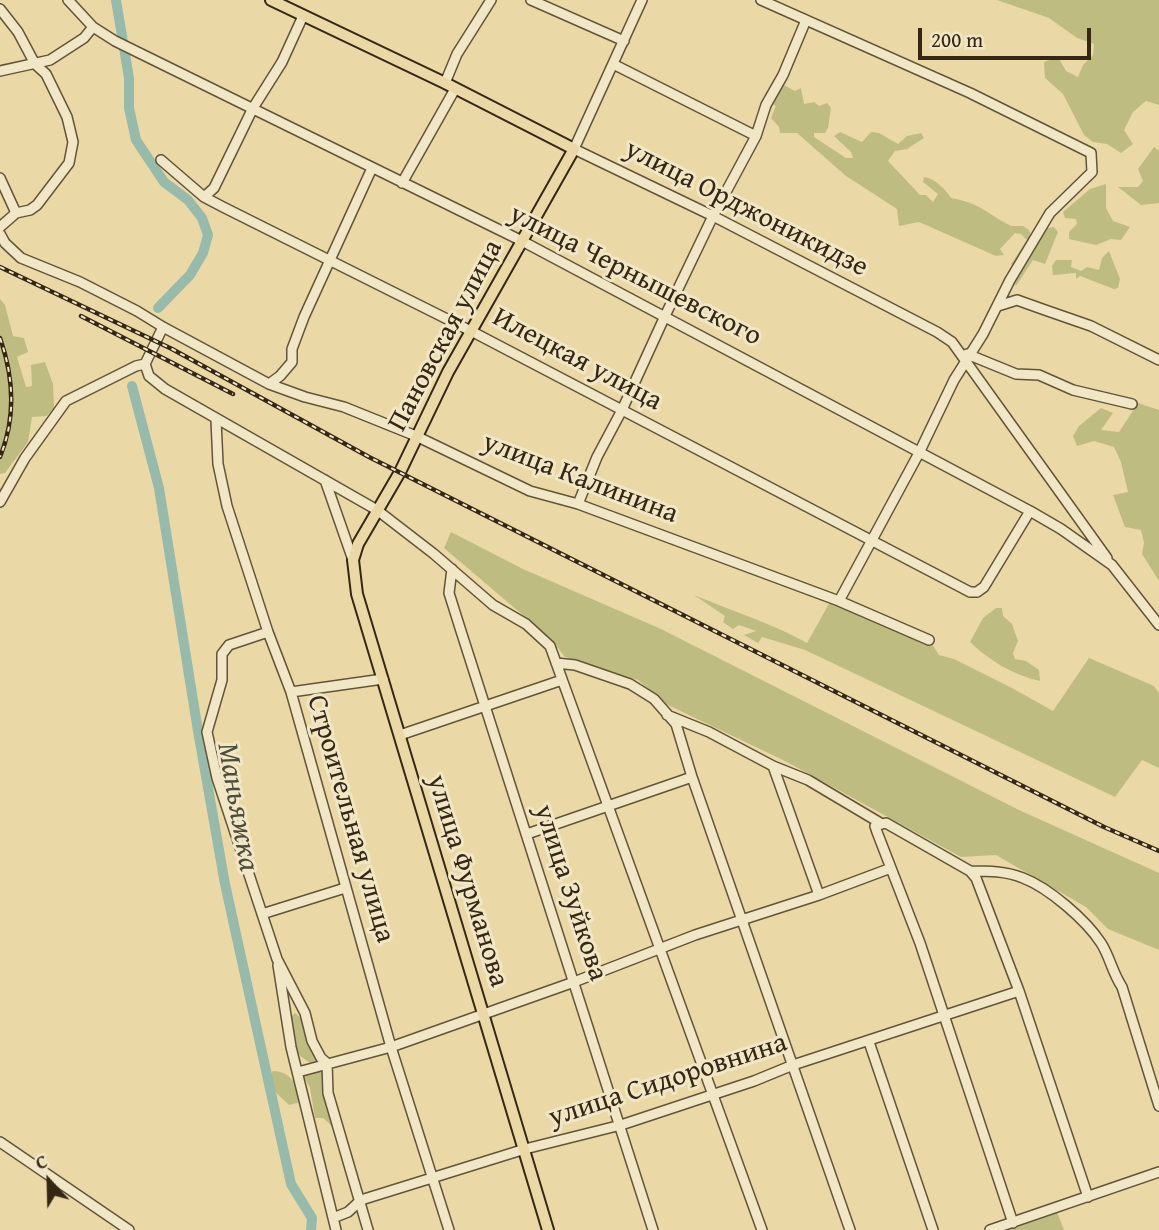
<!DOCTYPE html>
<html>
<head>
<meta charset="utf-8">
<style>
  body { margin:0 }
  #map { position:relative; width:1159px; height:1230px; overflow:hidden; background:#ead9a7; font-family:"Gentium Book Plus",serif }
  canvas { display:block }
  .north { position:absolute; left:14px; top:1146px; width:70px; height:70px; -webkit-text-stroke:5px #f1e6c6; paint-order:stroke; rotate:338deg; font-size:19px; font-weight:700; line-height:28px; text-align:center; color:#362714 }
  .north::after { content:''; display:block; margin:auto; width:24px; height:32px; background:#362714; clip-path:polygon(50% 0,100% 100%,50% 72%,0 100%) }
  .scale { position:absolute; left:918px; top:28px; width:173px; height:32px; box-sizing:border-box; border:4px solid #362714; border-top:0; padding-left:9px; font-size:21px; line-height:24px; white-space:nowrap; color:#362714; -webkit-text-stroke:5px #f1e6c6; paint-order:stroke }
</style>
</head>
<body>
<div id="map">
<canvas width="1159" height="1230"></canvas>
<div class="north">С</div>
<div class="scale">200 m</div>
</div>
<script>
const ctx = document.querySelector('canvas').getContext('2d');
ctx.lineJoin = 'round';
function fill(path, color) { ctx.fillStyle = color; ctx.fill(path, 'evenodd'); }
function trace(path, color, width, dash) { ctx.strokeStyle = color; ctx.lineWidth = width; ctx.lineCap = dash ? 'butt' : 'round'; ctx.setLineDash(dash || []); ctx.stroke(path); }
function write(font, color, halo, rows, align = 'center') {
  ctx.font = font + ' "Gentium Book Plus",serif'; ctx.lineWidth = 6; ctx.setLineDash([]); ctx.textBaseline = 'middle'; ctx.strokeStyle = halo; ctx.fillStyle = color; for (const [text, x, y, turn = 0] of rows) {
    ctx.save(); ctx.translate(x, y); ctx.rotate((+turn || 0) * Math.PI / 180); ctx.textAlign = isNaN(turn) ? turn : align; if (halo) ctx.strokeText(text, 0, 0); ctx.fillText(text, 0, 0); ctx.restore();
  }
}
fill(new Path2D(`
  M997,0H1159V105L1146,101L1133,112L1124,130L1133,144L1121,153L1107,144L1093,142L1084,135L1063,94L1045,78L1044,62L1058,57L1066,71L1078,77L1083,65L1093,55L1094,44L1077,38L1049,18Z
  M782,84L795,91L801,88L804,104L814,102L819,106L827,103L831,108L828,128L825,133H814V137L846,158H853L851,152L834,136L840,132L862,142L871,132L879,133L898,144L907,136L921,133L924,138L907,149L895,151L888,161L920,195H926L933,202L938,194L923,182L924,177C936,179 945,189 951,198C981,203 987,214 1011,226H1023L1029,230L1032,237L1028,248L1013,266L1011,264L1027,240L1021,234L1015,233L1000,249L1004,255L996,256L919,222L899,226L897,209L846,176L797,133H780L779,127L771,118L776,106L771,103Z
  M1154,147L1159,151V203L1141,205L1118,187H1138L1143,181L1138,169Z
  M1106,184V208L1113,221L1130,227L1121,240L1111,239L1096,245L1069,239V232L1077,224L1076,219L1065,218L1063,212L1090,189Z
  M1054,227L1058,232L1045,264L1033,260L1016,286L1014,281L1047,228Z
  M1109,251L1120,279L1118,288L1114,289L1080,276L1076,279V273L1053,275L1052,266L1056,260H1072L1071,267L1081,271L1087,267L1099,270L1102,258Z
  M0,299L5,305L13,336L24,338L28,352L17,357L26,387L32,386L31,365L45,362L53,384L54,408L47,416L32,417L28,442L5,473L0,474Z
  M1138,403L1159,410V581L1142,554L1144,543L1141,530L1125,527L1113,495L1128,492L1121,462L1114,447L1094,441L1077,446L1073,436L1079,426L1101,408L1113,413L1101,430L1119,432Z
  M451,532L523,569L661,629L1019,810L1159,873V950L1108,929L1086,907L996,855L961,857L787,762L668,705L638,680L565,657L551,639L444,548Z
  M694,595C732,611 771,623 807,643L830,602L932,644L939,655L954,659L1012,688L1053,711L1089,658L1154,686L1159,693V768L1142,760L1115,797L805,650L762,637L758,643L744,635L756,631L739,625L733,629L723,622L725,616Z
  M996,608H1002L1003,616L1012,624L1018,641L1013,653L1015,659L1026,661L1039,670L1040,681C1013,675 990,661 970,642L983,618Z
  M295,1013C304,1021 312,1029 306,1042L324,1069L334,1128L323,1118H315L310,1088L304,1077L310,1063L296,1053L289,1018Z
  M273,1071C291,1071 298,1086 301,1102L289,1105L272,1089L270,1075Z
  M1057,1212L1064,1230H1005Z`), '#bfbc82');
trace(new Path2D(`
  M116,0L129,78V108L136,140L164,182L188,200L202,218L208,235L203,253L190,275L158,308
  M132,386L159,488L198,731L225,884L291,1184L312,1218L311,1230`), '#98baab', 10);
const minor = new Path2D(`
  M68,0L93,27L115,41L522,241L1030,511L1061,529L1112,565L1159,625
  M531,0L624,41
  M642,0L574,149L713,216L937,332L952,342L1107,558
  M761,0L970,93L1091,153L1092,172L1050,213L1010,280L983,334L954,380L919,453L839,601
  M0,9L18,32L35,64L46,74L67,117L73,142L69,163L37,205L30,210L16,213L0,227
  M613,64L756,136
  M0,71L50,60L84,38L93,27
  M445,83L457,54L491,0
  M161,160L204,197L223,207L471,331L970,592H977L984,587L1030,511
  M0,178L16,213
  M402,183L455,89
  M204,197L214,188L253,108L282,62L303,16
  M0,234L5,243L21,258L80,282L137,311L163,327L269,384L305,397L344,407L416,436L530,491L578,504L839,601L929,640
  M998,306L1017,300L1045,310L1091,326L1159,360
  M163,327L145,364L149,376L165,389L377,510L434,554L493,605L526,624L550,646L762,1230
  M967,354L1016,374L1039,375L1073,390L1132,404
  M269,384L280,376L292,362V349L304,317L372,168
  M216,420L218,464L227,506L268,632L291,692L391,1047L449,1230
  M325,480L353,560
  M0,502L25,458L66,401L136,366L145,364
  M578,504L597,457L622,410L665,316L713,216L756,136L766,105L783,75L806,20
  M452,569L449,593L460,628L653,1230
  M268,632L229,645L222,654V680L207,732L217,778L277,959L305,1013L312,1041L321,1058L327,1063L328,1093L368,1230
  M556,663L575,665L630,684L654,699L676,724L692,777L850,1230
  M291,692L383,679
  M667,715L709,732L773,766L808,780L882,824L886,823L970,871L976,878L1019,991L1088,1197
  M400,735L562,680
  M773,766L819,895
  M882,824L875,826L877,832L920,943L1013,1223
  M527,834L692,777
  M970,871C988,871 1006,871 1023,878C1049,888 1086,920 1101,943C1110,957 1112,972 1122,987L1159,1106
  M262,914L345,888
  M278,965L291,1047L336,1230
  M869,1042L933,1230
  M298,1072L391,1047L574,982L695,935L819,895L891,868
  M0,1142L129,1230
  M333,1218L348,1212L361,1200L525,1149L621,1125L754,1081L793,1065L1019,991
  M990,1230L1159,1172`);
const major = new Path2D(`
  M271,0L445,83L574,149L448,372L400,472L358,544L353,560L357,594L548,1230`);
trace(minor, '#635439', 12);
trace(major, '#362714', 14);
trace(minor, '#f1e6c6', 9);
trace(major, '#ead9a7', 10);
const rail = new Path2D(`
  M0,267L172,349L369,457L1104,827L1159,851
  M81,316L233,394
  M0,338C14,378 16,418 0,457`);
trace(rail, '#362714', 4.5);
trace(rail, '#f1e6c6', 2, [5]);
write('28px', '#362714', '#f1e6c6', [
  ["улица Орджоникидзе",746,209,27],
  ["улица Чернышевского",635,276,27],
  ["Пановская улица",446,336,-62],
  ["Илецкая улица",577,360,28],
  ["улица Калинина",580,479,21],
  ["Строительная улица",350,819,74],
  ["улица Фурманова",467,881,73],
  ["улица Зуйкова",570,893,72],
  ["улица Сидоровнина",668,1081,-18]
]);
write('italic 30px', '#4e4c3a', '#f1e6c6', [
  ["Маньяжка",237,807,80]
]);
</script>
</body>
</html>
